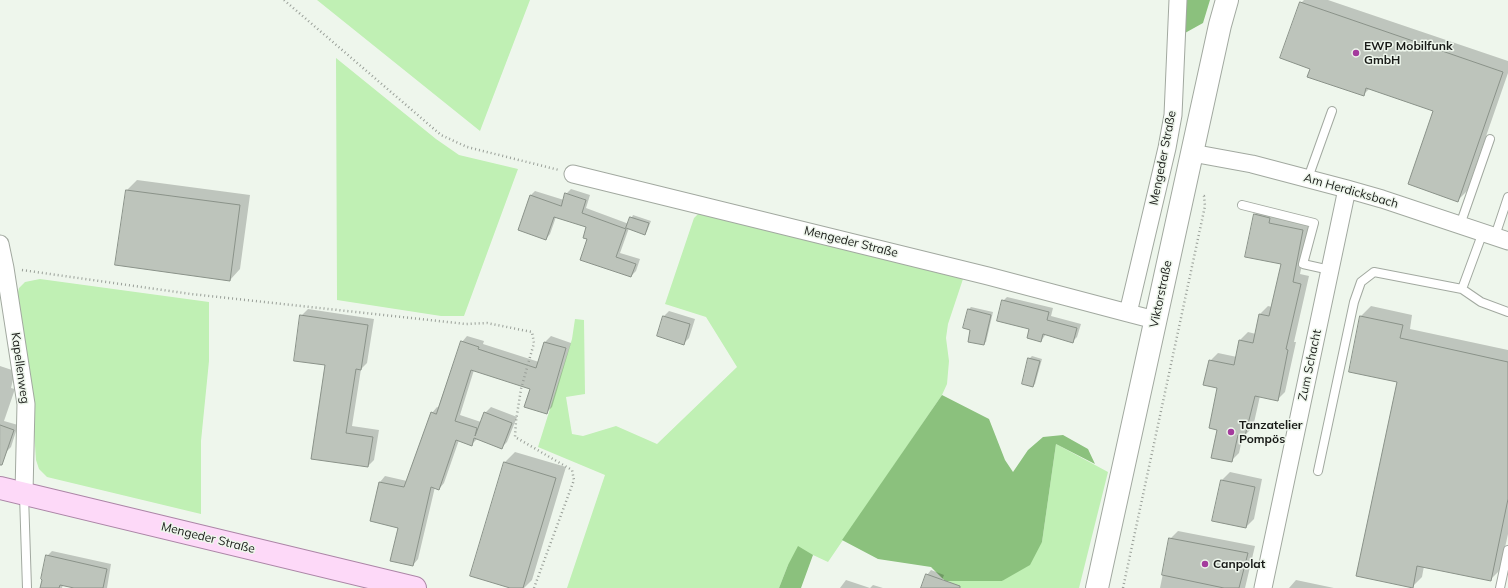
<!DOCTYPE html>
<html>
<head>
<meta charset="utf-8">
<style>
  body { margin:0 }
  canvas { display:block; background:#eef6ec }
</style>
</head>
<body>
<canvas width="1508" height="588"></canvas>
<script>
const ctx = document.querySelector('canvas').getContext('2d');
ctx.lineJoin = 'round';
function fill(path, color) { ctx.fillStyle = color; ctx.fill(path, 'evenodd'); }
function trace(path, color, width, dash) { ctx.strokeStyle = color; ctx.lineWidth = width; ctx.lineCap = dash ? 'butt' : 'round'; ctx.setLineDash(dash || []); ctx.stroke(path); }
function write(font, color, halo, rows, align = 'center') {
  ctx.font = font + ' Mulish,sans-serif'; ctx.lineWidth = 3; ctx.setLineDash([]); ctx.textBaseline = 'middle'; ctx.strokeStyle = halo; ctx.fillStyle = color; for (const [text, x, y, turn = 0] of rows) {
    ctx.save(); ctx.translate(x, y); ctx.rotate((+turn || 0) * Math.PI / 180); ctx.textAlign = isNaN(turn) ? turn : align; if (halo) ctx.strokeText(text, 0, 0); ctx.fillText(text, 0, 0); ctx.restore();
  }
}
fill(new Path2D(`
  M317,0H530L480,131Z
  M336,58L436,139L459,155L518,169L464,316H441L337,300Z
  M699,213L963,279L948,324L946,338L949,361L947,384L942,395L828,562L813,555L788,565L779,588H567L605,475L538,447L572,339L575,319L584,320L585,394L566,397L572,434L583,436L616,426L657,444L737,367L706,317L665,304L694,218Z
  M40,279L209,302V361L201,441V514L47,477L39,469L36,460L30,373L17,296L19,288L25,282Z
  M1056,444L1108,472L1079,588H952L945,581H1002L1042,542Z`), '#c0f0b4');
fill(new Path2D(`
  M1185,0H1210L1203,23L1185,33Z
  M942,395L989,419L1005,460L1013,472L1028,450L1043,437L1063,435L1088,449L1095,464L1056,444L1042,542L1030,565L1002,581H945L931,567L878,559L842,540Z
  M798,546L813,555L801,588H779L788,565Z`), '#8bc17d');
fill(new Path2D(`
  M1304,0H1328L1508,61V73L1467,191L1458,200L1434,111L1370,88L1363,95L1301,3Z
  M137,180L250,195L240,269L230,280L127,190Z
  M571,189L590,195L586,208L629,224L633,215L651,221L647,231L645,234L629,228L620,253L640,259L636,271L631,276L588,239V227L556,217L550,234L546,239L531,195L535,191L564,200L566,194Z
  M1263,206L1311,223L1300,274L1309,276L1294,342H1296L1285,392L1277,400L1260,396L1253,427L1245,435H1243L1239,453L1231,461L1218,429V387L1210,361L1218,353L1237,357L1240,340L1248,332L1256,334L1260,314L1268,306L1272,307L1282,264L1246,256L1255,214Z
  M1007,297L1053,308L1051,316L1081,324L1077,337L1073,341L1046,334L1041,341L1030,328L1003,301Z
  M1371,306L1412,315L1410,329L1508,350V534L1500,570L1490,580L1424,566L1422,577L1412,587L1398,382L1350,371L1361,316Z
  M971,307L993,312L986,342L983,344L972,330L968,310Z
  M308,309L374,319L367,363L361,369L352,426L379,430L374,460L368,466L312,458L326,364L301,316Z
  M669,311L695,319L689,338L684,343L664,316Z
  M467,336L484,341L483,344L539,362L545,342L551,336L571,343L552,407L546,413L531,388L474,370L460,415L481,422L485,413L491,407L517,417L507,442L501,448L477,439L472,444L459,440L444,483L439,489L435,487L418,559L413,565L399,527L371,521L380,482L385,476L407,481L432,413L437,407L440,408L462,342Z
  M1032,356L1042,359L1035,384L1033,386L1029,359Z
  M0,366L15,371L11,388L15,389L4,421L18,425L11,447L6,452L0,450Z
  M515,452L566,467L532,580L524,588H514L505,462Z
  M1230,472L1262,479L1254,519L1246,527L1222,480Z
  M1178,531L1255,546L1245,588H1160L1170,539Z
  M52,551L111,564L107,588H78L63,585L62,588H41L47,556Z
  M931,570L944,575L939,588H922L927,575Z
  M846,580L870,588L873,585L883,588H840Z
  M1296,580L1334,588H1289Z`), '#0003');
const building = new Path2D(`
  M1300,2L1503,72L1458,202L1408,184L1433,111L1366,88L1364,96L1307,77L1310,69L1280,58Z
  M126,190L240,205L230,281L115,265Z
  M565,193L586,200L582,213L626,229L616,257L636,264L631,277L580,260L587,239L583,238L586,227L554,217L546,240L518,230L530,195L561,206Z
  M1254,214L1270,218L1269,223L1303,230L1293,282L1301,284L1286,349L1288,350L1278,401L1255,396L1245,436L1238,435L1232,462L1211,458L1217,430L1209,428L1217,388L1203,385L1209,360L1234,365L1239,340L1253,343L1259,314L1269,316L1281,264L1245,257Z
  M630,217L649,223L645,235L626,228Z
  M1002,300L1049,312L1047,320L1077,328L1073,343L1043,334L1041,342L1027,338L1029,329L997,321Z
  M968,309L991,315L984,345L968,342L970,330L963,328Z
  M300,315L368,325L361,370L356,369L346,433L373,437L368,467L311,459L325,365L294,361Z
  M663,316L690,324L684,345L657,336Z
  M1360,316L1403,325L1400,338L1508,362V499L1491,581L1417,566L1413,588L1356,576L1397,382L1349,372Z
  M461,341L479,347L478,349L536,368L544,342L566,348L547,414L524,407L530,389L471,370L455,421L477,428L475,436L484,412L512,423L502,449L474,438L472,446L456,440L439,490L431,487L413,566L390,561L398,528L370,521L379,482L404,487L431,412L436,414Z
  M1028,358L1040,361L1033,387L1022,384Z
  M0,425L14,430L2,465H0Z
  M504,462L556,478L523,588H510L470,576Z
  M1221,480L1255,487L1246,528L1212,521Z
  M1169,538L1248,553L1239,588H1224L1162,575Z
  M46,555L107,569L103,588H74L60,585L59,588H40L42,580L41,579Z
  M926,574L960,586V588H921Z`);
fill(building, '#bdc4bb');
trace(building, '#8a9289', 1);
const lane = new Path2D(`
  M1308,178L1332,111
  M1242,205L1314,223L1303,264L1330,270
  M1460,225L1490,139
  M1495,236L1508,197
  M1462,289L1481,302L1508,312
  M1318,471L1354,302L1361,282L1374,272L1462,289L1483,232
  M24,495L27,588
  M1500,588L1508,550`);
const street = new Path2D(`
  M1192,153L1252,164L1347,189L1382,199L1508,241
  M573,174L988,276L1128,313
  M0,244L5,268L26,404L24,493
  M1155,320L1128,313L1167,148L1173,115L1178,0
  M1263,588L1347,189`);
const secondary = new Path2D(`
  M1097,588L1192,153L1220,25L1227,0`);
const primary = new Path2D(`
  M0,488L415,588`);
trace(lane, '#a2a9a0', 10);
trace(street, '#a2a9a0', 19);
trace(secondary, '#a2a9a0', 24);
trace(primary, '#ac86a7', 24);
trace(new Path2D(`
  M284,0L441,135L467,147L559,170
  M22,270L191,294L466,324L487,323L532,332L534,343L521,389L516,421L515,437L572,470L574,480L534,588
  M1123,588L1205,206L1204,196H1201`), '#999f98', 2.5, [1, 3]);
trace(lane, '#fff', 8);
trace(street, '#fff', 17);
trace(secondary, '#fff', 22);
trace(primary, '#fdd9f8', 22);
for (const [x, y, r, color] of [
  [1356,53,4,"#a43b9d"],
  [1231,432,4,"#a43b9d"],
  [1205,564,4,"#a43b9d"]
]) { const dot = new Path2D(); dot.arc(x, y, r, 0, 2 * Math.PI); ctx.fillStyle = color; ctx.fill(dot); trace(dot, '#eef6ec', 1.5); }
write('bold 12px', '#191b18', '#eef6ec', [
  ["EWP Mobilfunk",1364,46],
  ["GmbH",1364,60],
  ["Tanzatelier",1239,425],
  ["Pompös",1239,439],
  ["Canpolat",1213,564]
], 'left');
write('12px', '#191b18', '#eef6ec', [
  ["Mengeder Straße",1163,158,-79],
  ["Am Herdicksbach",1351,191,16],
  ["Mengeder Straße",851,242,14],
  ["Viktorstraße",1161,294,-78],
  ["Zum Schacht",1310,365,-78],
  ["Kapellenweg",20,368,82],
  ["Mengeder Straße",208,538,14]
]);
</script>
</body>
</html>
